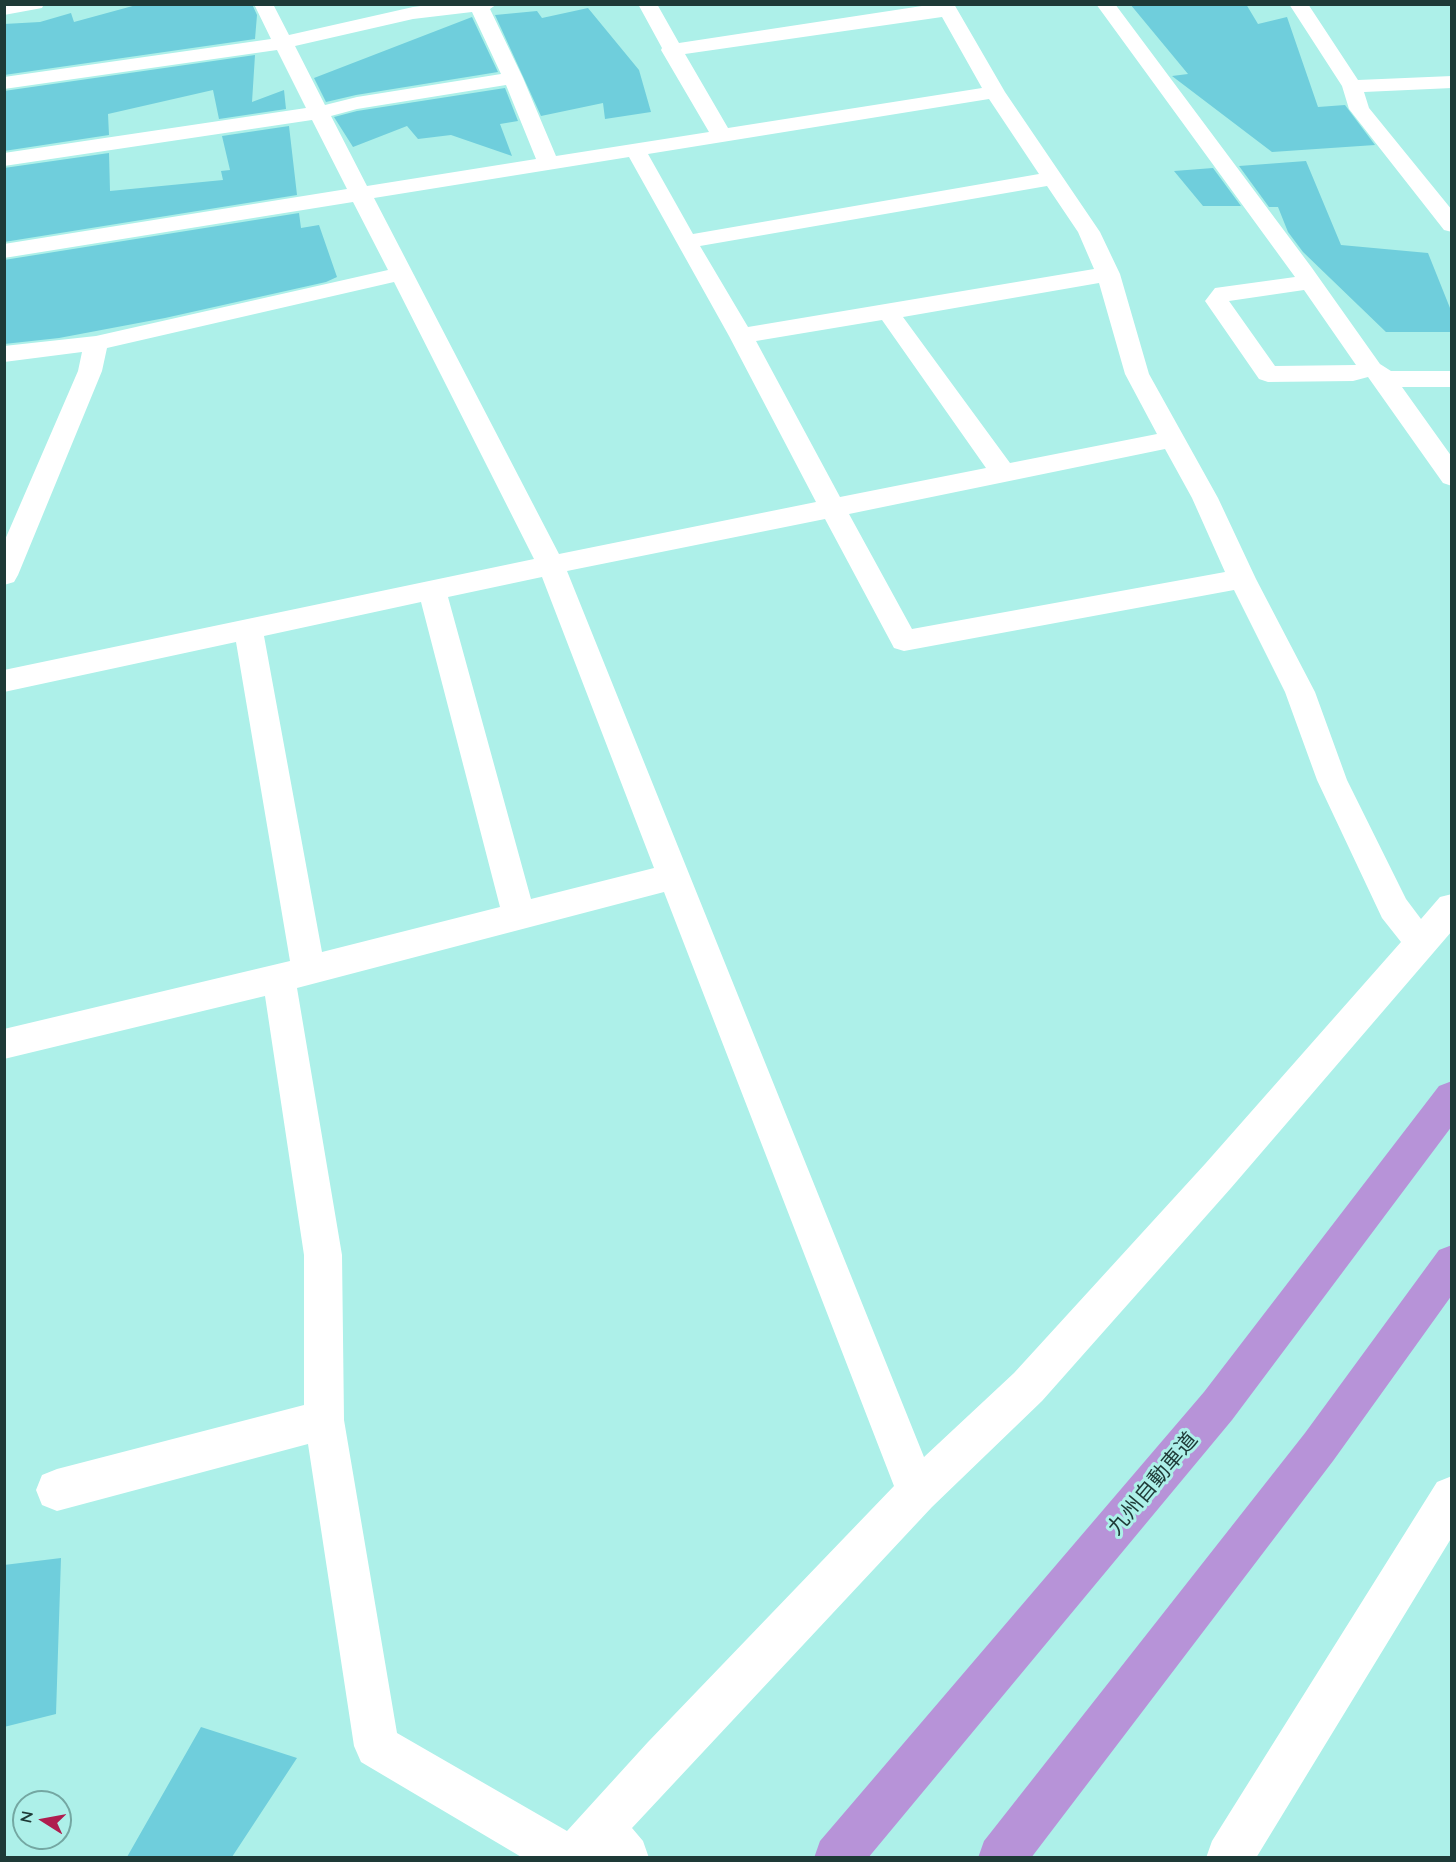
<!DOCTYPE html>
<html>
<head>
<meta charset="utf-8">
<style>
  body { margin:0 }
  #map { position:relative; width:1456px; height:1862px; overflow:hidden; background:#adf0e9; font-family:Quicksand,sans-serif }
  canvas { display:block }
  .frame { position:absolute; inset:0; border:6px solid #1e3a37; pointer-events:none }
  .north { position:absolute; left:12px; top:1790px; width:60px; height:60px; box-sizing:border-box; background:#adf0e9; border:2px solid #74a7a2; border-radius:50%; rotate:281deg; font-size:16px; font-weight:700; line-height:24px; text-align:center; color:#1e3a37 }
  .north::after { content:''; display:block; margin:auto; width:21px; height:27px; background:#af1d4f; clip-path:polygon(50% 0,100% 100%,50% 72%,0 100%) }
</style>
</head>
<body>
<div id="map">
<canvas width="1456" height="1862"></canvas>
<div class="frame"></div>
<div class="north">N</div>
</div>
<script>
const ctx = document.querySelector('canvas').getContext('2d');
ctx.lineJoin = 'round';
function fill(path, color) { ctx.fillStyle = color; ctx.fill(path, 'evenodd'); }
function write(font, color, halo, rows, align = 'center') {
  ctx.font = font + ' Quicksand,"Noto Sans JP",sans-serif'; ctx.lineWidth = 6; ctx.setLineDash([]); ctx.textBaseline = 'middle'; ctx.strokeStyle = halo; ctx.fillStyle = color; for (const [text, x, y, turn = 0] of rows) {
    ctx.save(); ctx.translate(x, y); ctx.rotate((+turn || 0) * Math.PI / 180); ctx.textAlign = isNaN(turn) ? turn : align; if (halo) ctx.strokeText(text, 0, 0); ctx.fillText(text, 0, 0); ctx.restore();
  }
}
fill(new Path2D(`
  M140,4H252L257,15L255,39L4,75V24L40,22L71,13L74,22Z
  M1130,4H1246L1258,24L1287,17L1318,107L1345,105L1375,145L1272,152L1172,76L1188,74Z
  M588,8L639,70L651,112L605,119L603,103L541,116L495,15L537,11L542,18Z
  M472,17L498,72L356,95L326,102L314,78Z
  M255,55L252,102L284,90L286,109L219,119L213,90L108,114L109,135L4,151V91Z
  M505,88L518,121L500,124L512,156L451,135L418,139L407,126L353,147L334,117L357,111Z
  M289,126L297,195L4,242V168L109,153L110,191L223,180L221,171L230,170L222,136Z
  M1306,161L1341,245L1428,253L1452,313V332H1386L1303,252L1288,232L1278,207H1269L1239,166Z
  M1213,168L1241,206H1203L1174,171Z
  M299,213L301,228L319,225L337,277L326,282L165,318L59,338L4,344V260Z
  M61,1558L56,1714L4,1727V1565Z
  M201,1727L297,1758L232,1857H127Z`), '#6fcedc');
fill(new Path2D(`
  M4,4H44L42,8L4,15Z
  M254,4H273L289,35L413,7L436,4H497L490,9L523,78L556,156L709,132L661,50L662,48L638,4H657L679,43L935,4H954L1005,92L1100,232L1120,274L1149,374L1218,498L1256,579L1315,692L1347,780L1406,899L1421,919L1440,897L1452,894V931L1231,1188L1042,1401L932,1507L632,1828L643,1841L649,1858H523L361,1762L354,1746L308,1444L57,1511L42,1505L36,1490L42,1475L57,1469L304,1405V1255L265,996L4,1059V1029L290,961L236,642L4,692V670L534,559L394,282L107,348L102,371L18,575L14,582L4,585V542L78,371L82,352L4,362V346L96,336L388,270L353,202L4,258V244L347,189L312,120L4,166V153L306,108L277,50L4,89V77L271,39ZM472,12L501,74L357,97L325,105L295,46L413,19ZM942,17L982,88L728,128L685,54ZM506,85L536,159L367,186L331,116L357,109ZM989,99L1039,174L693,234L648,154ZM629,157L729,336L816,502L559,554L374,198ZM1047,186L1078,232L1094,269L748,327L700,246ZM1099,283L1125,374L1157,434L1010,463L903,317ZM882,320L986,468L840,497L756,341ZM1165,449L1192,498L1225,572L912,629L849,514ZM825,519L894,648L904,651L1234,590L1285,692L1317,780L1382,918L1401,942L1205,1164L1014,1373L924,1457L567,571ZM542,577L654,868L531,899L448,597ZM421,602L500,907L322,952L264,636ZM664,892L894,1486L648,1742L567,1831L397,1733L344,1420L342,1255L297,988Z
  M1096,4H1115L1312,268L1380,364L1391,371H1452V387H1402L1452,457V486L1443,483L1368,377L1353,381L1268,382L1259,379L1205,301L1215,288L1295,277ZM1304,290L1356,365L1275,366L1229,301Z
  M1289,4H1308L1358,80L1452,76V88L1364,92L1369,108L1452,210V232L1444,230L1349,109L1342,86Z
  M1452,1476V1537L1256,1858H1206L1212,1841L1437,1482Z`), '#fff');
fill(new Path2D(`
  M1452,1081V1126L1232,1420L868,1858H814L820,1841L1204,1392L1439,1086Z
  M1452,1245V1295L1333,1461L1031,1858H978L984,1841L1305,1433L1439,1250Z`), '#b793d8');
write('21px', '#1e3a37', '#adf0e9', [
  ["九州自動車道",1153,1484,-50]
]);
</script>
</body>
</html>
